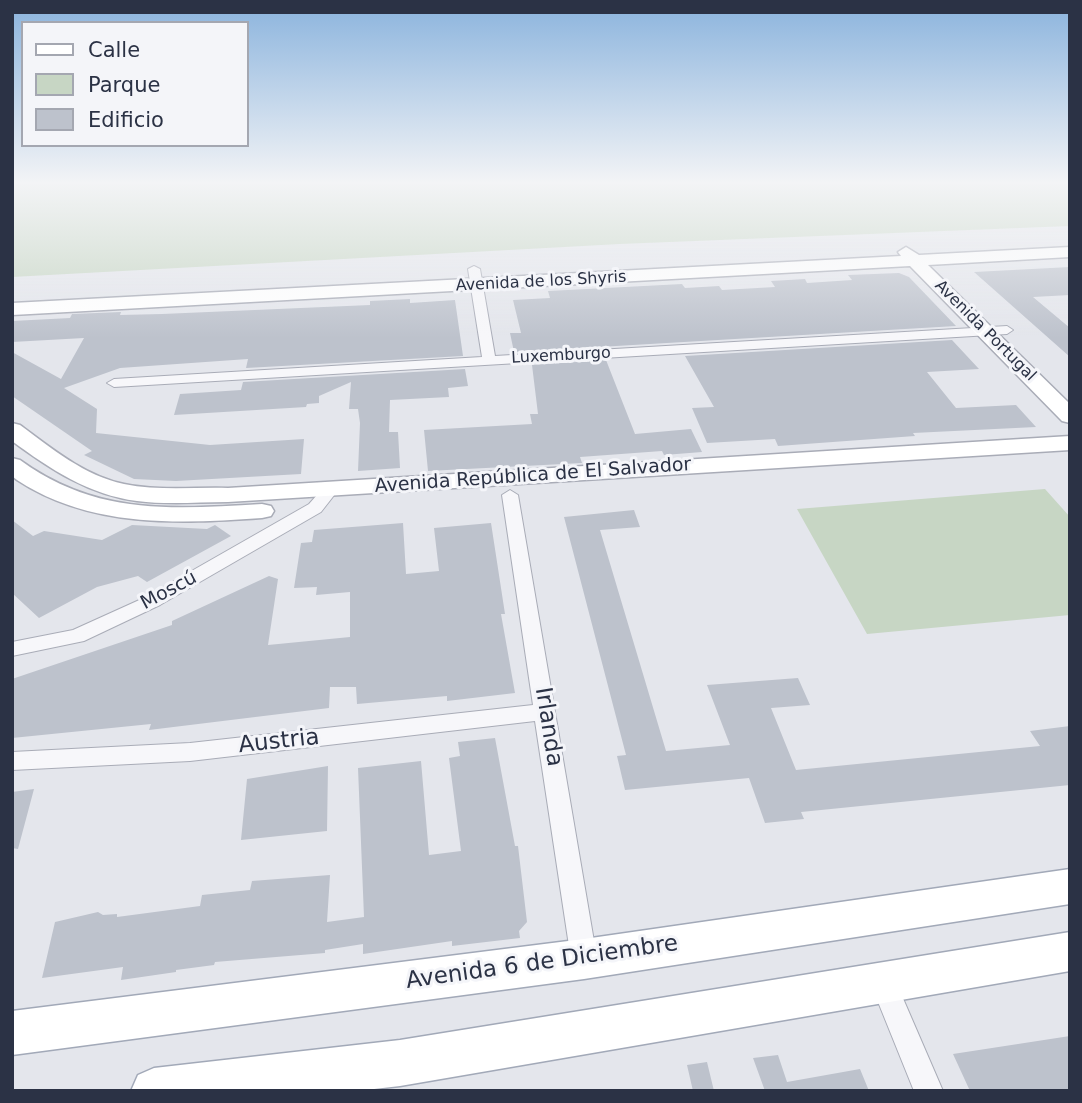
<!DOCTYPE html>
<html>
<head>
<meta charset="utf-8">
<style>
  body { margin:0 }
  #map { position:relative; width:1082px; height:1103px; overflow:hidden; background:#e4e6ec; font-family:"DejaVu Sans",sans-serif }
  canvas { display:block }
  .frame { position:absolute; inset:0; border:14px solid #2b3245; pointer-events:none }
  .legend { position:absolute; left:21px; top:21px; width:228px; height:126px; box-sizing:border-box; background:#f4f5f9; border:2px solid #a4a7b1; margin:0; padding:9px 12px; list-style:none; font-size:21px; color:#2b3245 }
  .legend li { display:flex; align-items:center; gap:14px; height:35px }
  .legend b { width:35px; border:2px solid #a4a7b1 }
</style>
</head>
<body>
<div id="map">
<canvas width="1082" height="1103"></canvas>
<div class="frame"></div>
<ul class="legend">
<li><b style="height:9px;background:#fff"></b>Calle</li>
<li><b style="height:19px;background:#c7d6c4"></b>Parque</li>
<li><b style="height:19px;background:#bdc2cc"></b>Edificio</li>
</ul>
</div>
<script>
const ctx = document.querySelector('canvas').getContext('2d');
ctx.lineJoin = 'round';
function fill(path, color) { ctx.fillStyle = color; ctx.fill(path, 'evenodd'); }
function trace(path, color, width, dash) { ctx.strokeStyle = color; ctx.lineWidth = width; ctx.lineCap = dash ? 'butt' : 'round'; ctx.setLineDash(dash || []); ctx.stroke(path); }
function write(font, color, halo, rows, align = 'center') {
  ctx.font = font + ' "DejaVu Sans",sans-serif'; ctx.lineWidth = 6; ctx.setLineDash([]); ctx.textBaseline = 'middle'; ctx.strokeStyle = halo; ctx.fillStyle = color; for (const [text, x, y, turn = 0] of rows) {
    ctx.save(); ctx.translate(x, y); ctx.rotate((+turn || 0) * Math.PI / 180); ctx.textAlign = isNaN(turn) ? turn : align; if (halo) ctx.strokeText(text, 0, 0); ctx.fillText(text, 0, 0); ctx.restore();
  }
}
fill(new Path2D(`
  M12,183H1070V226L620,244L12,277Z
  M1045,489L1070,517V615L867,634L797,509Z`), '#c7d6c4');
fill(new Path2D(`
  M1070,267V295L1033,297L1070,328V357L974,272Z
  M899,273L909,277L956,326L514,352L510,333H521L513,300L550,298L548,291L682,284L685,288L719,286L722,290L775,287L771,281L805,279L807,283L852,280L848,275Z
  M410,299V303L455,300L463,356L246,368L248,359L120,368L64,388L97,409L96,433L210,445L304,439L301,474L176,481L134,479L84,455L92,451L12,396V352L61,379L84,338L12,342V321L70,318L72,314L121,312L120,315L162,314L370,305V301Z
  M952,340L979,369L927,372L956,408L1016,405L1036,427L913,433L915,436L778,446L775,439L707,443L692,408L714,407L685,356Z
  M606,360L635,434L691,429L702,452L664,455L662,451L580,457L582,463L428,471L424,430L532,424L530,414H538L532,365Z
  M465,369L468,386L448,388L449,397L390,400L389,432H398L400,468L358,471L360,423L358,409H349L351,382L319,396V403L307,404L306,407L174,415L180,394L241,390L243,382Z
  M634,510L640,527L600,530L666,751L730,745L707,685L798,678L810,705L771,708L796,770L1040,746L1030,731L1070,726V785L801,812L804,819L765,823L749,778L625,790L617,756L626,755L564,517Z
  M12,520L33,536L44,531L102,540L132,525L207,529L215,525L231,536L147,582L138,576L97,587L39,618L12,593Z
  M403,523L406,574L439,571L434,528L491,523L505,614H501L515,693L447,701V696L357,704L356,687H330L329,708L149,730L151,724L12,738V679L172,625V621L269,576L278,579L268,645L350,637V592L316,595L317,587L294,588L301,543L312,542L314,530Z
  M495,738L515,846H518L527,922L519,931L520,938L452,946V941L363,954V944L325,950V953L215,962L214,965L176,970V972L121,980L123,967L42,978L55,922L98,912L103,915L117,914V917L200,906L202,895L250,890L252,881L330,875L327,922L364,917L358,768L421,761L429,855L461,851L449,758L460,756L458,742Z
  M328,766L327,831L241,840L247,779Z
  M34,789L18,849L12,848V792Z
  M1070,1036V1091H970L953,1054Z
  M778,1055L787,1082L860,1069L869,1091H765L753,1058Z
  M707,1062L714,1091H693L687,1065Z`), '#bdc2cc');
const street = new Path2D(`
  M474,266L480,269L495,356L1007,326L1013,330L1007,334L114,387L107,383L114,379L482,357L468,269Z
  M331,484L339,489L321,512L160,605L84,641L12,656V642L73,630L146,597L309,504L325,486Z
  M510,490L518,495L597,959L593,968L584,971L575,968L571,959L535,721L190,761L12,770V752L190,743L533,705L502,495Z
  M883,969L892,973L943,1091H914L870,982L874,973Z`);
const secondary = new Path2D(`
  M906,247L919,255L1070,247V257L928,265L1070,404V423L1062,421L910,266L12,315V303L901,256L898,252Z
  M12,423L20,425C51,448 85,476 124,484C158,491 194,487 228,488L1070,436V450L228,502C198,502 167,505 137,501C89,495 50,469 12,441Z
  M12,458L20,460C97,516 172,509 262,504L271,506L274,511L271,516L262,518C178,524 90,528 17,480L12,476Z`);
const primary = new Path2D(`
  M1070,869V904L584,979L12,1055V1011L584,939Z
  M1070,932V971L400,1086L357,1091H131L138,1075L154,1068L400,1040Z`);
trace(street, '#a9acb7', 2);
trace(secondary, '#a9acb7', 3);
trace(primary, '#a2a9b8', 3);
fill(street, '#f7f7fa');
fill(secondary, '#fff');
fill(primary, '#fff');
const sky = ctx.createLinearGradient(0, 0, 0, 338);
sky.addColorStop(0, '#8ab3dd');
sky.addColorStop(0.54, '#f3f4f6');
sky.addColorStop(1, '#f3f4f600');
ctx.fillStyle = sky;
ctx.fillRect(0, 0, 1082, 338);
write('16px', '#2b3245', '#f4f5f9', [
  ["Avenida de los Shyris",541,282,-3],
  ["Avenida Portugal",985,331,45],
  ["Luxemburgo",561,356,-3]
]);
write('19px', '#2b3245', '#f4f5f9', [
  ["Avenida República de El Salvador",533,476,-4],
  ["Moscú",169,591,-28]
]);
write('23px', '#2b3245', '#f4f5f9', [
  ["Irlanda",548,727,81],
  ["Austria",279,742,-6],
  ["Avenida 6 de Diciembre",542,963,-8]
]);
</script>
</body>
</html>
